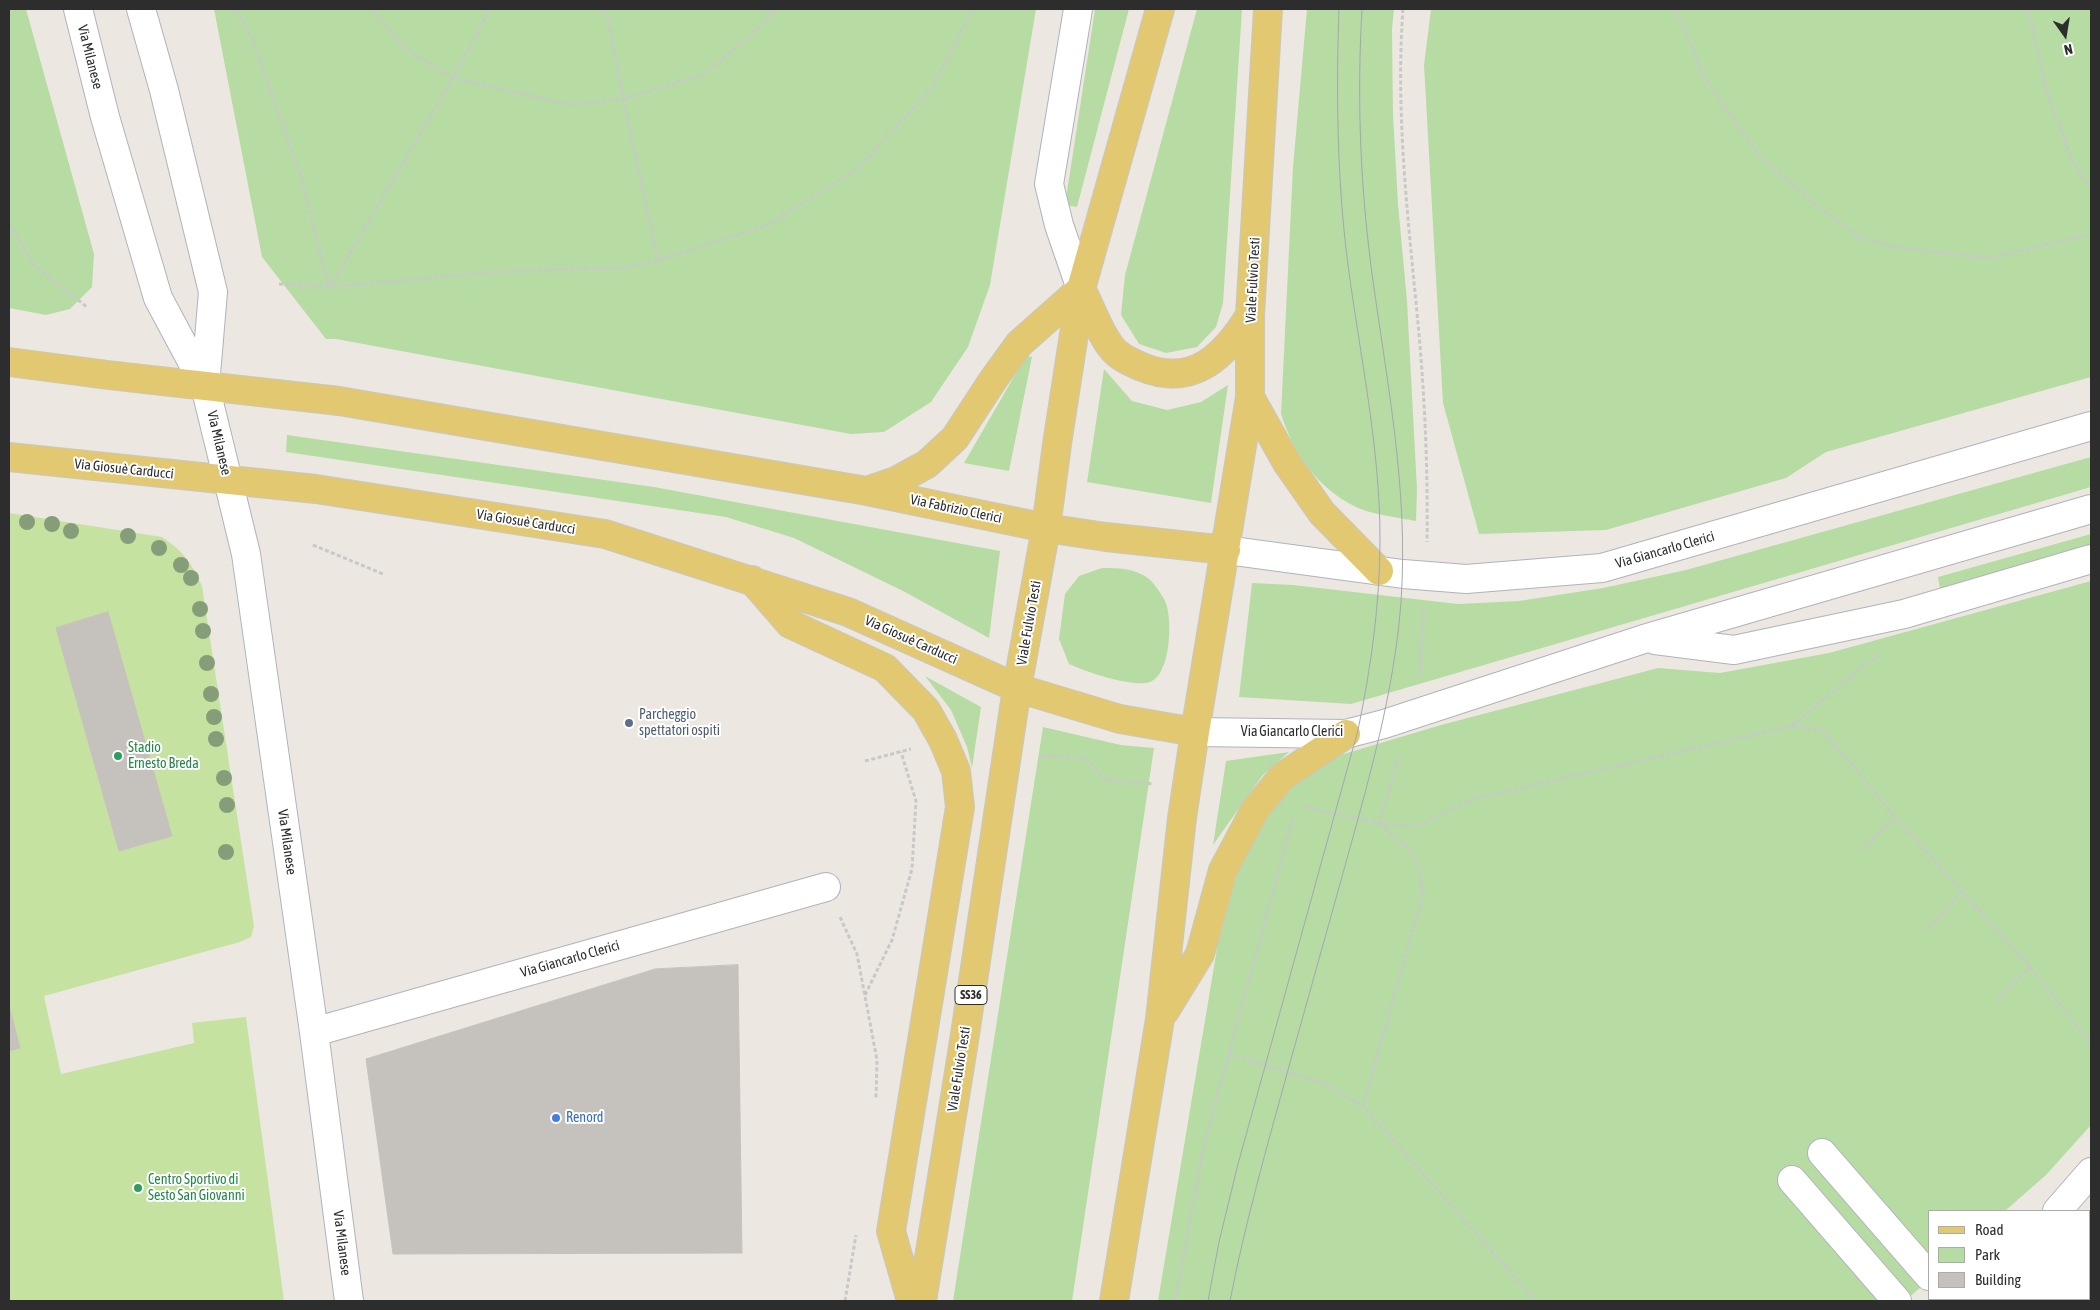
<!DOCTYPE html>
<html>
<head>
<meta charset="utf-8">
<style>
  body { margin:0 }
  #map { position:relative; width:2100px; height:1310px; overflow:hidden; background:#ece8e1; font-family:"Asap Condensed",sans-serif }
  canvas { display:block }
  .frame { position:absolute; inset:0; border:10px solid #2d2d2d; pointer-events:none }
  .legend { position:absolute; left:1928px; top:1210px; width:162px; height:90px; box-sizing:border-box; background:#fff; border:1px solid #ababab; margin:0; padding:6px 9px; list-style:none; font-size:15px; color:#2d2d2d }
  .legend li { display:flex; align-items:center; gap:10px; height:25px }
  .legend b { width:25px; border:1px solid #ababab }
  .north { position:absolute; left:2040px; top:10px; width:50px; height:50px; -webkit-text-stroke:4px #fff; paint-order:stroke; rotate:167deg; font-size:14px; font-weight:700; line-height:20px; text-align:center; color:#2d2d2d }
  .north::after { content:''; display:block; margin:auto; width:18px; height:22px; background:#2d2d2d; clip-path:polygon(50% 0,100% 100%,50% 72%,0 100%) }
</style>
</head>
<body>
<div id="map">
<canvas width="2100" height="1310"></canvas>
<div class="frame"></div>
<ul class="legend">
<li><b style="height:6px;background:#e1c871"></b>Road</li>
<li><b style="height:14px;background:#b6dca4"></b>Park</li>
<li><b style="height:14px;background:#c5c1bd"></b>Building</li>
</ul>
<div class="north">N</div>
</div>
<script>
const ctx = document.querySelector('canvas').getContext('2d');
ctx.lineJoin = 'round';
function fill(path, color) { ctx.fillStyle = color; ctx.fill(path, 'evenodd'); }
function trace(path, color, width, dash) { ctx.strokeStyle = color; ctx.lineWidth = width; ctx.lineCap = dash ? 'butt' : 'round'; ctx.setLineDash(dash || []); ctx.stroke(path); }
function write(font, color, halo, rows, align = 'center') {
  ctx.font = font + ' "Asap Condensed",sans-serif'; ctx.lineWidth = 4; ctx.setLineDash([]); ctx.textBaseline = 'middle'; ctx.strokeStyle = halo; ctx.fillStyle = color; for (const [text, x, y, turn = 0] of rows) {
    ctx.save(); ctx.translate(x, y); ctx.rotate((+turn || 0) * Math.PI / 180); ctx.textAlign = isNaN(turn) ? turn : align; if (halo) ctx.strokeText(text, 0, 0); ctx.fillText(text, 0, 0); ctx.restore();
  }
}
fill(new Path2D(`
  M9,9H26L94,254L92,287L70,309L46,315L9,308Z
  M214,9H1036L990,285L968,347L931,402L884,432L851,434L336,339H326L262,257Z
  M1095,9H1129L1077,207L1065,205Z
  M1197,9H1242L1223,303L1216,327L1197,347L1166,353L1139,344L1121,315L1125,275Z
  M1307,9H1394L1392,29L1393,115L1398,204L1407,301L1417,489L1416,521C1400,518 1370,514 1356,507C1317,488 1294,454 1281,414L1293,167Z
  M1431,9H2091V377L1826,452L1786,478L1606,530L1479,534L1443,403L1424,65Z
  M1026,356L1032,357L1009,471L964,463Z
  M1104,369L1132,401L1167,410L1201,402L1228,385L1211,503L1087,482Z
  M287,435L654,487L1000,551L989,638L903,591L794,538L726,517L286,452Z
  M2091,457V487L1351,704L1239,697L1252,583L1293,585L1458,604L1519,601L1603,588L1686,570Z
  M2091,534V546L1940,589L1938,577Z
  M1102,568C1119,568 1135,568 1149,579C1154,583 1162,595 1165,601C1173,618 1171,675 1150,682C1134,688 1086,672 1069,664L1059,639L1065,594L1079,576Z
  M2091,581V1125L2046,1175L2005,1211H1929V1280L1905,1301H1158L1228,883L1258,824L1296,781L1337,756L1441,725L1658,668L1720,673L1829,653Z
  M925,676L981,707L972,768L967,747L951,710Z
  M1043,727L1121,745L1154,748L1072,1301H953Z
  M1289,752L1262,776L1213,845L1226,761Z
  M2091,1243V1301H2030L2032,1299H2089V1246Z`), '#b6dca4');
fill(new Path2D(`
  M9,513L162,537C184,552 191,562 202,586L254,926L251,937L240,942L44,996L61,1074L194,1043L192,1023L246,1017L284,1301H9Z`), '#c6e2a1');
const building = new Path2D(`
  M108,612L172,836L119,851L56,628Z
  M738,965L742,1253L393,1254L366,1059L655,969Z
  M9,1005L20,1048L9,1051Z`);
fill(building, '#c5c1bd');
trace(building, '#c8c3ba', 1);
const minor = new Path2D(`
  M78,9L105,117L158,298L205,386L246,554L314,1032L349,1301
  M141,9L164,90L213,292L205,386
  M1078,9L1049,184L1059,225L1081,289
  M1226,550L1403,574L1466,579L1602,568L2091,426
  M1655,640L1734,650L1904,614L2091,559
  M1195,732L1346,734L1384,724L1644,639L2091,509
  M314,1032L826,887
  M1822,1153L1929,1276
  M1792,1180L1897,1301
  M2057,1211L2091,1172
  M1965,1301L1967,1299`);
const major = new Path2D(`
  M1081,289C1091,307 1098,330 1111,347C1118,357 1131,362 1142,367C1193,388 1225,356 1250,315
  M9,362L108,375L339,401L867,491L1046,528L1106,537L1226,550
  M1250,397L1287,463L1322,513L1379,571
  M9,457L316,489L605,534L848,612L1017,688L1120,719L1195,732
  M867,491L896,481L927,464L955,438L993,380L1019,344L1081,289
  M752,580L790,624L885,668L926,710L943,740L956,771L960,807L891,1231L911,1301
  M1165,1011L1200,954L1223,870L1255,810L1282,777L1346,734
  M922,1301L964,1041L1017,688L1046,528L1057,444L1081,289L1160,9
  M1114,1301L1160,1019L1182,818L1195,732L1250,397V315L1268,9`);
trace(minor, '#b1b2bb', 30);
trace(major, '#c8c8c8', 30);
trace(new Path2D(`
  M236,9L251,36L301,177L329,287
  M373,9L403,47L453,78L571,105L623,99L705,74L773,15L777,9
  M606,9L623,99L658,260
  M765,9L773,15
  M1403,9C1395,117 1409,226 1419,334C1425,402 1428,473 1427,542
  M1676,9L1703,75L1759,156L1826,213L1861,238L1901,248L1990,258L2091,234
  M2028,9L2046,89L2073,163L2091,188
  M9,224L35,266L87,307
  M279,284L329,287L493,272L627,267L658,260L768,225L857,169L932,88L973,9
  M330,287L453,78L490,9
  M313,545L383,574
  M1419,677L1424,608
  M1792,726L1867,663L1880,655
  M1040,756L1085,758L1106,780L1154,784
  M865,761L911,749
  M1301,806L1379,823L1400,755
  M1379,823L1415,827L1473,799L1792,726L1821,730L1857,770L1895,817L2030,967L2091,1043
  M1379,824L1407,847L1418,863L1423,894L1363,1106L1536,1301
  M1862,849L1895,817
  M840,917L857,954L877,1060L876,1098
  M1929,929L1962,891
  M865,995L892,940L912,869L916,801L901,752
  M1996,1001L2030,967
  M1229,1054L1323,1083L1363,1106
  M2089,1235L2091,1232
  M845,1301L856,1235
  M1175,1301L1204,1145L1293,818
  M2020,1301L2022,1299`), '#c8c8c8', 3, [4, 2.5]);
trace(minor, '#fff', 28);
trace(major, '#e1c871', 28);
trace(new Path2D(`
  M1208,1301L1219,1242L1238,1164L1358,730C1371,667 1380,604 1380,539C1380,447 1360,356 1348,265C1337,180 1336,94 1339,9
  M1230,1301C1245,1223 1267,1147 1288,1070C1307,1002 1326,934 1345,866C1369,779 1394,693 1401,602C1409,487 1386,379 1371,266C1360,181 1357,95 1362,9`), '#a4a6b4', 1);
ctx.fillStyle = '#859e79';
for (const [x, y] of [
  [27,522],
  [52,524],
  [71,531],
  [128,536],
  [159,548],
  [181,565],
  [191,578],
  [200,609],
  [203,631],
  [207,663],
  [211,694],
  [214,717],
  [216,739],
  [224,778],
  [227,805],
  [226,852]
]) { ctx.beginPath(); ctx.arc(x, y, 8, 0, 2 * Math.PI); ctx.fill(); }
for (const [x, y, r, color] of [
  [629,723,5,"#5c6f8a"],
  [118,756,5,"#2e9e5b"],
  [556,1118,5,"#3f7fe0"],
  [138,1188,5,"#2e9e5b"]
]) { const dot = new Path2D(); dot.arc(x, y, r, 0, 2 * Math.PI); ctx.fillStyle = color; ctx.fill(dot); trace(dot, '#fff', 2); }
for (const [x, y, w] of [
  [971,995,32]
]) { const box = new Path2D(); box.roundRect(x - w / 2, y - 9.5, w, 19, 4); ctx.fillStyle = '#fff'; ctx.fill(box); trace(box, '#2d2d2d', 1); }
write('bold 12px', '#2d2d2d', null, [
  ["SS36",971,995]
]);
write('14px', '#2d2d2d', '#fff', [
  ["Via Milanese",90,57,76],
  ["Viale Fulvio Testi",1253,280,-87],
  ["Via Milanese",219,443,77],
  ["Via Giosuè Carducci",124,469,6],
  ["Via Fabrizio Clerici",956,509,12],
  ["Via Giosuè Carducci",526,522,9],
  ["Via Giancarlo Clerici",1665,550,-16],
  ["Viale Fulvio Testi",1029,623,-80],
  ["Via Giosuè Carducci",911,640,24],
  ["Via Giancarlo Clerici",1292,732],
  ["Via Milanese",287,842,82],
  ["Via Giancarlo Clerici",570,959,-16],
  ["Viale Fulvio Testi",959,1069,-81],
  ["Via Milanese",342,1243,83]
]);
write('14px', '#4e5e75', '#fff', [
  ["Parcheggio",639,715],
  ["spettatori ospiti",639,731]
], 'left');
write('14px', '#27864d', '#fff', [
  ["Stadio",128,748],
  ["Ernesto Breda",128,764],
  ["Centro Sportivo di",148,1180],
  ["Sesto San Giovanni",148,1196]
], 'left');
write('14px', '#366cbe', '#fff', [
  ["Renord",566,1118]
], 'left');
</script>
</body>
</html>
